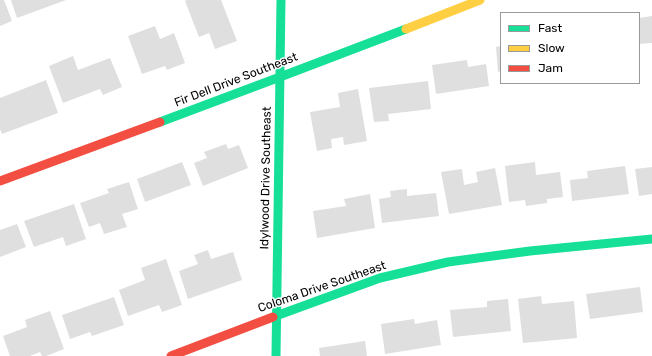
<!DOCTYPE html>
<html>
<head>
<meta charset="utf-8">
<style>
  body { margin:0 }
  #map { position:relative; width:652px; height:356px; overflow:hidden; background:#fff; font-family:Rubik,sans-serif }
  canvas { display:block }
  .legend { position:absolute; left:500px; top:12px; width:140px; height:72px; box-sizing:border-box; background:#fff; border:1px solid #999; margin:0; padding:5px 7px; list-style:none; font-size:12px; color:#000 }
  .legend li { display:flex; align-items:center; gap:8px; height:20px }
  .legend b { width:20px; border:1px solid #999 }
</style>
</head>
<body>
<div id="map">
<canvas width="652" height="356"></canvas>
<ul class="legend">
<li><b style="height:5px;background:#16e098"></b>Fast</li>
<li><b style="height:5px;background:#ffcf43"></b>Slow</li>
<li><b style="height:5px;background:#f24e42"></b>Jam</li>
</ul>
</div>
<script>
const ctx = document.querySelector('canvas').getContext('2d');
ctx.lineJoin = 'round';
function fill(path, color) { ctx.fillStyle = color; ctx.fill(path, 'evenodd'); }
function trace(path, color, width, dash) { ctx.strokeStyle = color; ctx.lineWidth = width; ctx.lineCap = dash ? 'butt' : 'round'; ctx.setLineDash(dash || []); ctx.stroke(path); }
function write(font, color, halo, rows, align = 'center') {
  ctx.font = font + ' Rubik,sans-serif'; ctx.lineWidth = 3; ctx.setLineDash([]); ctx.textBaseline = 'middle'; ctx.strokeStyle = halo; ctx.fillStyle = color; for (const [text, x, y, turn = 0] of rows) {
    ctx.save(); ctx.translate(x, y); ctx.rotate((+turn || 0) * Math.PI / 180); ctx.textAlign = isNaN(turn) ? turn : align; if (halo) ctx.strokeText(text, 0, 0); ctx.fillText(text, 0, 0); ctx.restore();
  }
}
fill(new Path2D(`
  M0,0H4L12,21L0,26Z
  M11,0H66L17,18Z
  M187,0H221L237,41L215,49L209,33L199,37L185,1Z
  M652,16V43L639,44V18Z
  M155,26L160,39L174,33L185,63L167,70L165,66L142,74L128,36Z
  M501,46V71L498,72L496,47Z
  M73,56L78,70L110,58L122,87L103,95L100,89L63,103L49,66Z
  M467,60L468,67L486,64L489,86L436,94L432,65Z
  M46,80L58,113L2,134L0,129V98Z
  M428,81L431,109L388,114L389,121L374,122L369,88Z
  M358,89L367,141L344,145L343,137L331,139L332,148L317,151L310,112L340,107L338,93Z
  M226,144L228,149L239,145L248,168L203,186L194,163L207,158L204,152Z
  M182,162L191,185L145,202L137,179Z
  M535,162L536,175L560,172L563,197L547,199V203L526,206L525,200L509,202L505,166Z
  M625,166L629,194L572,201L570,180L588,178L587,171Z
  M652,167V194L639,196L635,169Z
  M495,168L502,205L449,214L441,172L462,169L464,185L478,182L476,172Z
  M129,182L138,209L122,214L127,227L104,234L100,223L89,227L80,203L109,193L107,189Z
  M407,189V196L436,193L439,216L382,223L379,199L391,197L390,191Z
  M370,194L375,228L317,238L313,211L346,206L344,199Z
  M74,204L86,239L66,246L63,237L34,247L24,221Z
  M17,224L26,247L0,257V230Z
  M208,250L211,259L233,252L242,280L188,299L179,271L198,264L194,255Z
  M166,259L182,305L162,312L159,305L128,316L119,290L145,280L141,268Z
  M640,287L643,312L590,319L586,294Z
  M541,296L542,304L574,301L577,338L523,343L518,299Z
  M114,297L124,325L92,336L90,332L70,339L62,315Z
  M508,299L511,331L453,337L450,310L487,307V301Z
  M50,311L64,349L46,356H42L40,352L30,356H10L3,336L27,327L25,320Z
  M414,319L415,324L437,320L441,345L385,354L381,324Z
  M365,341L367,356H320L319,348Z`), '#dfdfdf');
trace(new Path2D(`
  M160,122L280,77L406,29
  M273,317L380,278L448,262L530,251L652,239
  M276,356L281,0`), '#16e098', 9);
trace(new Path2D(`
  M406,29L480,0`), '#ffcf43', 9);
trace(new Path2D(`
  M0,181L160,122
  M171,356L273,317`), '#f24e42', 9);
write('12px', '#000', '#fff', [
  ["Fir Dell Drive Southeast",236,80,-21],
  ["Idylwood Drive Southeast",266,178,-89],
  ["Coloma Drive Southeast",322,287,-19]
]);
</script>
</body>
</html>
